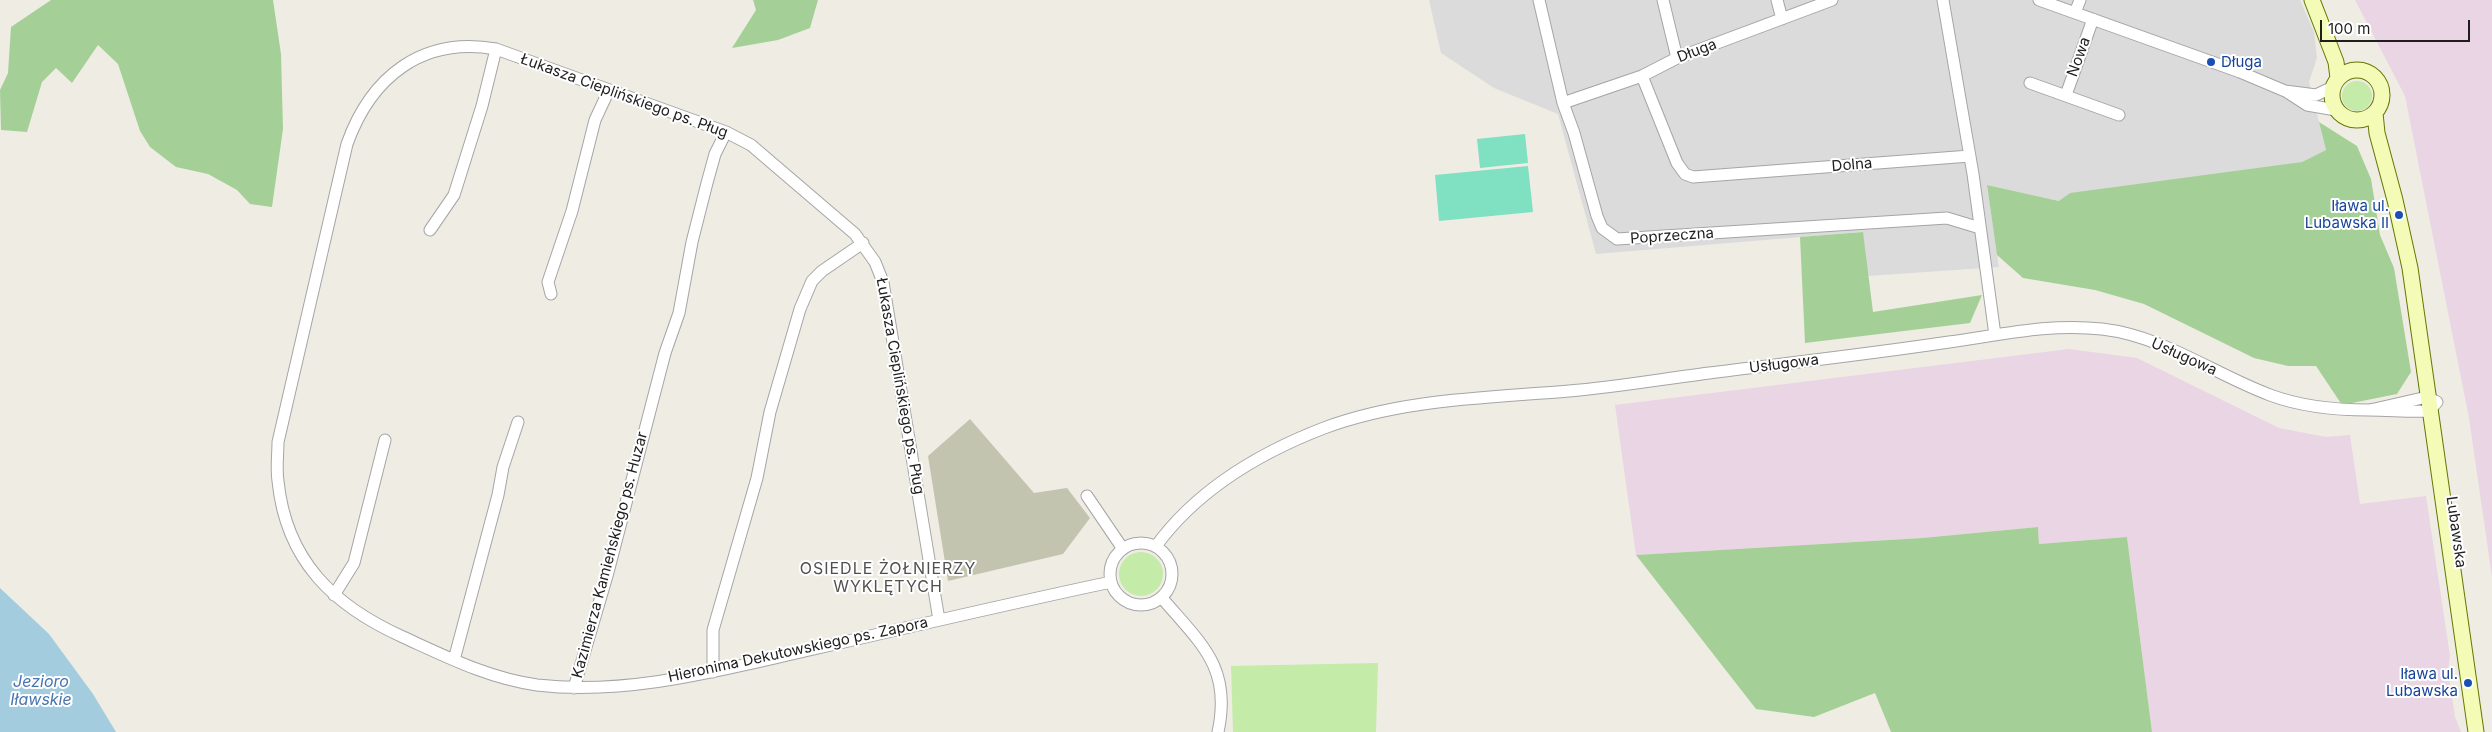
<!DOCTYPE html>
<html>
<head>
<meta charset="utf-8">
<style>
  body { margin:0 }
  #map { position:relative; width:2492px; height:732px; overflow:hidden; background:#efece4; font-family:Inter,sans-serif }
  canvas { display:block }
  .scale { position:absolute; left:2320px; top:20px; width:150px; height:22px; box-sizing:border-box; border:2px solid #1e1e1e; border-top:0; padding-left:6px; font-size:15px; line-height:18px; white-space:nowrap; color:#1e1e1e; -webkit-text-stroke:4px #fff; paint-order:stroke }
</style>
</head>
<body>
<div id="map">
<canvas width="2492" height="732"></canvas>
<div class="scale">100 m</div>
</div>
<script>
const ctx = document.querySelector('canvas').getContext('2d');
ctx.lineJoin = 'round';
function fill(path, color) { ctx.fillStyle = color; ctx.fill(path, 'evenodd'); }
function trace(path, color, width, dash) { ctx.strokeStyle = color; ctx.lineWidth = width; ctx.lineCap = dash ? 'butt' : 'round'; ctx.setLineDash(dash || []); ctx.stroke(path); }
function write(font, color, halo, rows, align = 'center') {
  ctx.font = font + ' Inter,sans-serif'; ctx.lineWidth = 4; ctx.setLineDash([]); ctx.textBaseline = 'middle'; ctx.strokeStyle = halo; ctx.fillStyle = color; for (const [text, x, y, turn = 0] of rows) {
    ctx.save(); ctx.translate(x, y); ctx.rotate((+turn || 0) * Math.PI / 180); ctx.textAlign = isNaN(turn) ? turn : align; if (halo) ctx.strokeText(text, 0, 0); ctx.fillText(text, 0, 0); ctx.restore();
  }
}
fill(new Path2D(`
  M1429,0H2300L2314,32L2317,58L2309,82L2326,150L2302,162L2059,201L1987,185L1999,267L1868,276L1862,232L1596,254L1558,114L1494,88L1441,53Z`), '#dcdbdb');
fill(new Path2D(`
  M2355,0H2492V577L2469,418L2405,96Z
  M2069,349L2137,358L2279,428L2326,437L2350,435L2360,504L2426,496L2450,656L2448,670L2455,717L2461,732H2152L2127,537L2039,544L2038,527L1922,538L1636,555L1615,405Z`), '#e9d5e4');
fill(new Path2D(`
  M970,419L1034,493L1067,488L1090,518L1063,554L948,581L928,456Z`), '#c3c4af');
fill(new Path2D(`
  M2342 96a15 15 0 1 1 30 0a15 15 0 1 1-30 0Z
  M1119 574a22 22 0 1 1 44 0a22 22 0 1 1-44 0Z
  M1378,663L1376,732H1233L1231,666Z`), '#c4eba8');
fill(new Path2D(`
  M51,0H273L281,54L283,129L272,207L250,204L237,190L208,174L176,167L150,147L140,131L118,64L98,45L72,83L56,68L42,82L27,132L1,130L0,90L8,73L11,27Z
  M753,0H818L810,28L778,40L732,48L756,10Z
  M2319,122L2357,146L2371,179L2380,235L2394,268L2411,372L2397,394L2342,405L2316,366H2288L2254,358L2144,304L2095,290L2023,278L1997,255L1987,185L2059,201L2070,193L2302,162L2326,150Z
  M1863,232L1873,312L1982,295L1970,323L1805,343L1800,237Z
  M2038,527L2039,544L2127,537L2152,732H1891L1875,693L1814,717L1756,709L1636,555L1922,538Z`), '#a4d097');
fill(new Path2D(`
  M1525,134L1528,163L1480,168L1477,139Z
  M1528,166L1533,212L1439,221L1435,175Z`), '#7fe1c2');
fill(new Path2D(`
  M0,588L49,634L93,694L116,732H0Z`), '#a3cdde');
const minor = new Path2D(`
  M1539,0L1563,103L1574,133L1597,216L1602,228L1617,239L1947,218L1980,228
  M1663,0L1677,58
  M1777,0L1782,19
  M1943,0L1973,174L1995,335
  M2039,0L2240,72L2285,91L2316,95L2333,87
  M2075,13L2080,0
  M1642,76L1677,163L1685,174L1693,177L1970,156
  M2030,83L2119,115
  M2287,92L2307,105L2336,110
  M2066,95L2093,19
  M1563,103L1642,76L1677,58L1832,0
  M430,230L454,195L482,106L496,49
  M551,294L548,282L572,211L595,120L609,90
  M1087,496L1123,549
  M1110 574a31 31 0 1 1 62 0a31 31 0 1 1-62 0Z
  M1156,546C1197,490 1259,453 1324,428C1402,399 1486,398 1569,391C1616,387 1662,379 1709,373C1789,363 1869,354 1949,342C2001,335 2048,323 2102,329C2163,336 2214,374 2270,395C2302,407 2335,410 2369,410C2390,410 2409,412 2429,411L2437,402L2427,397L2370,410
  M334,595L354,563L385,440
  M1162,598C1201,644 1232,667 1218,732
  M939,620L883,282L875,262L855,234L751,145L726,132L496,49C422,36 371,77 347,144L278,442C278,455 276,468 278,481C286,561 334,606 403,637C447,657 488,678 537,685C629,696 724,669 814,649C913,626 1012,603 1111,582
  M454,660L498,495L503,467L518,422
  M713,672V630L757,478L770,412L800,309L812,281L822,271L863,243
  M574,688L607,576L665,353L679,313L692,242L707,183L715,154L726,132`);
const secondary = new Path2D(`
  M2312,0L2336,62L2338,78
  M2332 95a25 25 0 1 1 50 0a25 25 0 1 1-50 0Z
  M2375,113L2377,133L2395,200L2410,268L2476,732`);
trace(minor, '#a5a5a5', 13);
trace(secondary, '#637802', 17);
trace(minor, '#fff', 11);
trace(secondary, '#f3fbb6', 15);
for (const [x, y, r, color] of [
  [2211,62,5,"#1a4fb4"],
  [2399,215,5,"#1a4fb4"],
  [2468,683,5,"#1a4fb4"]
]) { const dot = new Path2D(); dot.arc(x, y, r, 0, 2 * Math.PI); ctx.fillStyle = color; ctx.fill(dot); trace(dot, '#fff', 2); }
write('15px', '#1e1e1e', '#fff', [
  ["Długa",1697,51,-21],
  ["Nowa",2079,57,-70],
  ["Łukasza Cieplińskiego ps. Pług",624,96,20],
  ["Dolna",1852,165,-5],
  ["Poprzeczna",1672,236,-4],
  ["Usługowa",2184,357,24],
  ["Usługowa",1784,364,-7],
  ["Łukasza Cieplińskiego ps. Pług",900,386,80],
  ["Lubawska",2456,532,82],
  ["Kazimierza Kamieńskiego ps. Huzar",610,555,-75],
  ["Hieronima Dekutowskiego ps. Zapora",798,650,-12]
]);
write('15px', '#164399', '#fff', [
  ["Długa",2221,62,"left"],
  ["Iława ul.",2389,206],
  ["Lubawska II",2389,223],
  ["Iława ul.",2458,674],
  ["Lubawska",2458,691]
], 'right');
ctx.letterSpacing = '1px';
write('16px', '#515151', '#fff', [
  ["OSIEDLE ŻOŁNIERZY",888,569],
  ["WYKLĘTYCH",888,587]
]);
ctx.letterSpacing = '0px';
write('italic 16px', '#4875b0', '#fff', [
  ["Jezioro",41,682],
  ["Iławskie",41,700]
]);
</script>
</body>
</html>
